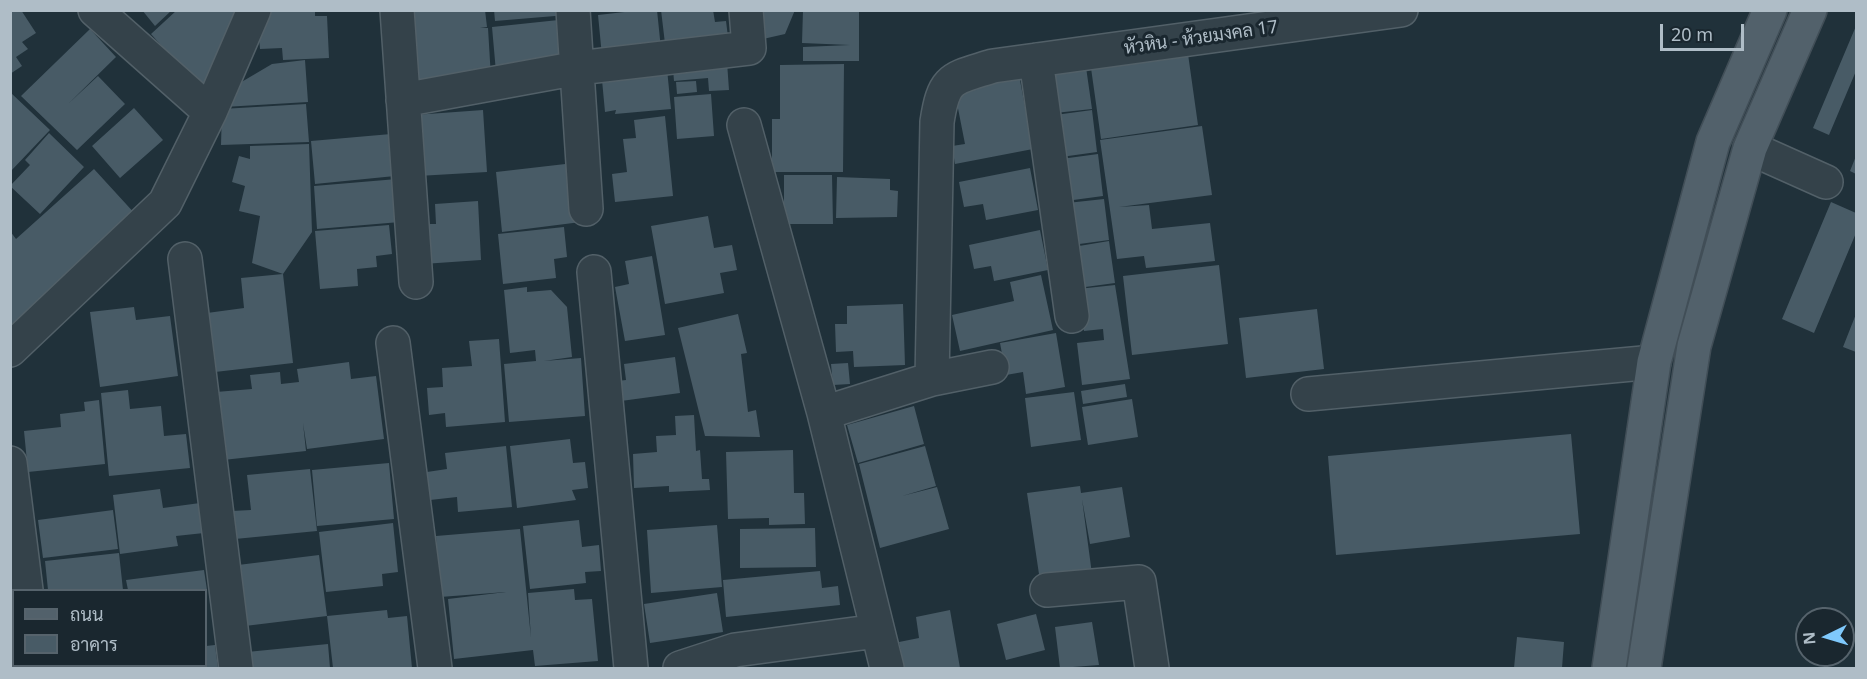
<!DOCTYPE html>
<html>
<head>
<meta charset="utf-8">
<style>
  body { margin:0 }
  #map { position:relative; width:1867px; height:679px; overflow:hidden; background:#20313a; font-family:"Noto Sans",Sarabun,sans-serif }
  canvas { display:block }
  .frame { position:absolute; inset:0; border:12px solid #afbdc7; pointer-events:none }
  .legend { position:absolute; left:12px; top:589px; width:195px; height:78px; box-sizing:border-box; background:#1a272f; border:2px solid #56636c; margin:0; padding:8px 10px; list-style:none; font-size:18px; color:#afbdc7 }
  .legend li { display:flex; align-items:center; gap:12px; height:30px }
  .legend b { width:30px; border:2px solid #56636c }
  .north { position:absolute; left:1795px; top:607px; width:60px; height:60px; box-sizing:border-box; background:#1a272f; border:2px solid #56636c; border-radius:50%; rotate:265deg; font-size:16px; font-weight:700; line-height:24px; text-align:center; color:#afbdc7 }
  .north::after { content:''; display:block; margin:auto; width:21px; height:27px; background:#7fc9fc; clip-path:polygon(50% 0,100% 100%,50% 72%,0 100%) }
  .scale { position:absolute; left:1660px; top:24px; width:84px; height:27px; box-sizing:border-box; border:3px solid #afbdc7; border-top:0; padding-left:8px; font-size:18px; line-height:21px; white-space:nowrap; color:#afbdc7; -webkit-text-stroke:4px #1a272f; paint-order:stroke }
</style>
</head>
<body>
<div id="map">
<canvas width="1867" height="679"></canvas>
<div class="frame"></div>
<ul class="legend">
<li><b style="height:8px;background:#52616b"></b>ถนน</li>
<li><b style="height:16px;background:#485b66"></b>อาคาร</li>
</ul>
<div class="north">N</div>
<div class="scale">20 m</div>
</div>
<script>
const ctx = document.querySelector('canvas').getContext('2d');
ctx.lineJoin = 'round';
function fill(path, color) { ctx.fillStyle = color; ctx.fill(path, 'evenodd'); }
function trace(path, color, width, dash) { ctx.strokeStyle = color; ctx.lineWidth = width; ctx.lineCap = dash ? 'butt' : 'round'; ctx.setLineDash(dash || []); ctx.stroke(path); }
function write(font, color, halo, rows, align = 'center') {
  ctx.font = font + ' "Noto Sans",Sarabun,sans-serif'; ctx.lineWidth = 6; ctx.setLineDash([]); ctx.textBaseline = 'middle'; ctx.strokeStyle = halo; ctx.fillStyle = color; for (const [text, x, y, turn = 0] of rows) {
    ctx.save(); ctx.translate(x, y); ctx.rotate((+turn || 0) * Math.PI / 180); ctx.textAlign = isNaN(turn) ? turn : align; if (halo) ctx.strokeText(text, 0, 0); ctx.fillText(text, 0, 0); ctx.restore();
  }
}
fill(new Path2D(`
  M10,10H21L36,33L22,42L28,49L16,57L22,66L10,74Z
  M142,10H172L155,26Z
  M177,10H245L205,94L151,34Z
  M264,10H315V16H327L329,58L283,60L282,48L260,49L258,24Z
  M408,10H485L487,27L480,28H488L491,78L412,83Z
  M494,10H567V15L495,21Z
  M642,10H657L661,49L602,56L598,15Z
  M661,10H713L715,22L726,21L729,45L666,52Z
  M761,10H795L785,34L763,39L761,28L765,26Z
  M803,10H859V61H803V47L850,45L802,43Z
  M568,19L572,64L496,72L492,27Z
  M1856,26V71L1829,135L1813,128Z
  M90,29L116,57L68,104L98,76L125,104L77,150L21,96Z
  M1188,54L1198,125L1101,139L1091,68Z
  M305,60L308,102L224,107L233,87L272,64Z
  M727,62L729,90L709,91L708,78L674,81L673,69Z
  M844,64L843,172H772V119H780V65Z
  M1086,67L1092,109L1055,113L1049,72Z
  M667,69L671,109L615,114L616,110L605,112L602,80Z
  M1019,75L1033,149L955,164L952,146L965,144L954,88Z
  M696,81L697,92L677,94L676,82Z
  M10,92L50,130L10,172Z
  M711,94L714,136L677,139L674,97Z
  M306,104L309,142L221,145L222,109Z
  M134,108L163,140L120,178L92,146Z
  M483,110L487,172L418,176L414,115Z
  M1092,110L1097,152L1061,157L1055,115Z
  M665,116L673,196L615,202L612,174L627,172L623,139L636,138L634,120Z
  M1202,126L1212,195L1119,207L1149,205L1152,229L1210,223L1215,261L1146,268L1144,256L1117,259L1100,140Z
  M49,133L84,167L40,214L10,186L30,165L25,160Z
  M391,134L395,176L315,184L311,141Z
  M309,144L312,232L283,274L252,263L260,216L239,211L245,186L232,182L239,156L250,159V146Z
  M1098,154L1103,196L1066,201L1061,159Z
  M1856,156V174L1850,171Z
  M574,163L581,222L502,232L496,172Z
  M1030,168L1038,210L986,220L983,204L964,207L959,182Z
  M94,169L137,216L10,330V231L16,239Z
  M784,175H832L833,224H784Z
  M837,177L890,179V190L898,191L897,217L836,218Z
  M397,179L400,222L317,229L314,186Z
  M1104,199L1109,240L1072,245L1067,203Z
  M478,201L481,260L423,264L421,236H429V224H436L435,204Z
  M1831,202L1856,213V233L1814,333L1782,319Z
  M708,216L714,248L732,245L737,270L720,273L724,293L665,304L651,226Z
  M389,225L392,254L376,256L377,267L357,269L358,286L320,289L315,231Z
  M564,227L567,257L554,259L556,278L503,284L498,234Z
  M1040,230L1048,270L994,281L991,266L974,269L969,245Z
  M1109,241L1115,283L1078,288L1073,247Z
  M652,256L665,335L625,341L615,287L629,284L625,261Z
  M1219,265L1228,344L1132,355L1123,276Z
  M283,274L293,363L215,372L207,313L244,308L241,278Z
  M1041,275L1053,330L960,351L952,315L1014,301L1010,282Z
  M1115,285L1130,379L1082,385L1077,343L1104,340L1103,329L1084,331L1078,289Z
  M527,287V292L551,290L567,307L572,357L544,361L581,358L585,416L509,422L504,364L536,361L535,350L510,353L504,290Z
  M903,304L905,365L854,367L853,351L836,352L835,324H847V306Z
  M134,307L136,320L170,316L178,376L100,387L90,312Z
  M1317,309L1324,369L1246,378L1239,318Z
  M738,314L747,353L741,354L748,412L756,410L760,437L705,436L678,328Z
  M1856,314V352L1843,347Z
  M1056,333L1065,387L1026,394L1023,372L1006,375L1000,343Z
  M499,339L505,422L446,427L445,413L429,415L427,388L443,387L442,368L472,366L469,341Z
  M675,357L680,393L621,401L618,381L626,380L624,364Z
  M349,362L351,379L376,376L384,439L307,449L303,423L306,451L223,460L216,392L252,389L250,375L280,372L281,384L299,382L297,369Z
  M848,363L850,384L833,385L831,364Z
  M1125,384L1127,397L1083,404L1081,391Z
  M128,390L130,409L161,406L164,436L186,434L190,468L109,476L101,393Z
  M1074,392L1081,440L1031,447L1025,398Z
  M1132,399L1138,437L1088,445L1082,407Z
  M99,400L105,464L28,472L24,431L61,427L60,414L85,411L84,402Z
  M914,406L924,444L858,463L847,425Z
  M694,415L696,451L700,450L702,479H709L710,490L669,492V486L634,488L633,454L657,452L656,436L676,435L675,416Z
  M1571,434L1580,534L1336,555L1328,456Z
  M570,439L573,463L585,462L588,488L572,490L576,500L517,508L510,446Z
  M506,446L512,507L458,512L457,497L430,500L427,472L447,469L445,453Z
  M925,446L936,486L902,496L937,487L949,529L880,548L859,464Z
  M793,450L794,493H804L805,524L769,525V518L728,519L726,452Z
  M389,463L394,519L317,526L312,470Z
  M310,469L317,531L235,539L232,511L251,510L247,475Z
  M1080,486L1081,493L1122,487L1130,537L1090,544L1082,499L1092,574L1040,581L1027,493Z
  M160,489L163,508L200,503L204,533L176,536L178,546L120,554L113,495Z
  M113,510L118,549L43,558L38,520Z
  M579,520L582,547L599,545L601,571L585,572L586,583L530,589L523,526Z
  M393,523L398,572L382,574L383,586L326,592L319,532Z
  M717,525L722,587L651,593L647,530Z
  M815,528L816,567L740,568V529Z
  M520,529L531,638L528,593L574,589L575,600L592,599L598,661L535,666L533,650L454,659L448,599L506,592L440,597L436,536Z
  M119,553L123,590H48L45,561Z
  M319,555L327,616L245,626L238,565Z
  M204,570L207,590H128L126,580Z
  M820,571L822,588L838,586L840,605L726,617L723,580Z
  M10,572L14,590V654H10Z
  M717,593L723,632L650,643L644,604Z
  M387,610L388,618L407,616L412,668H333L327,616Z
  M950,610L960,668H904L899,642L919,638L916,617Z
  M1036,614L1045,650L1006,660L997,624Z
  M1092,622L1099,665L1060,668L1055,627Z
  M1517,637L1564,642L1562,668H1514Z
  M328,644L330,668H249L247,652Z
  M215,645L218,668H137V666H206V646Z
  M53,666H132V668H53Z`), '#485b66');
const minor = new Path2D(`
  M95,10L210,112
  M397,10L416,282
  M573,10L586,209
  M1036,60L1072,316
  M403,100L578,68L749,48L746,10
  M744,125L824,413L887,668
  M1750,148L1826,182
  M185,259L236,668
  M594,272L631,668
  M393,343L435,668
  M10,350L165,203L210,112L254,10
  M932,379L992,367
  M1308,394L1654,362
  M824,413L932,379L937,122C944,76 952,79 993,66L1401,10
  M10,463L26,590
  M1047,590L1139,582L1152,668
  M34,666L35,668
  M680,668L735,650L877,631`);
const major = new Path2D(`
  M1609,668L1654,362L1713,142L1770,10
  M1644,668L1694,346L1750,148L1810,10`);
trace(minor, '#526068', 36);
trace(major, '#414e57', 36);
trace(minor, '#34424a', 33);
trace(major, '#52616b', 33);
write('18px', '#afbdc7', '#1a272f', [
  ["หัวหิน - ห้วยมงคล 17",1201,38,-8]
]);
</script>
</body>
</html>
